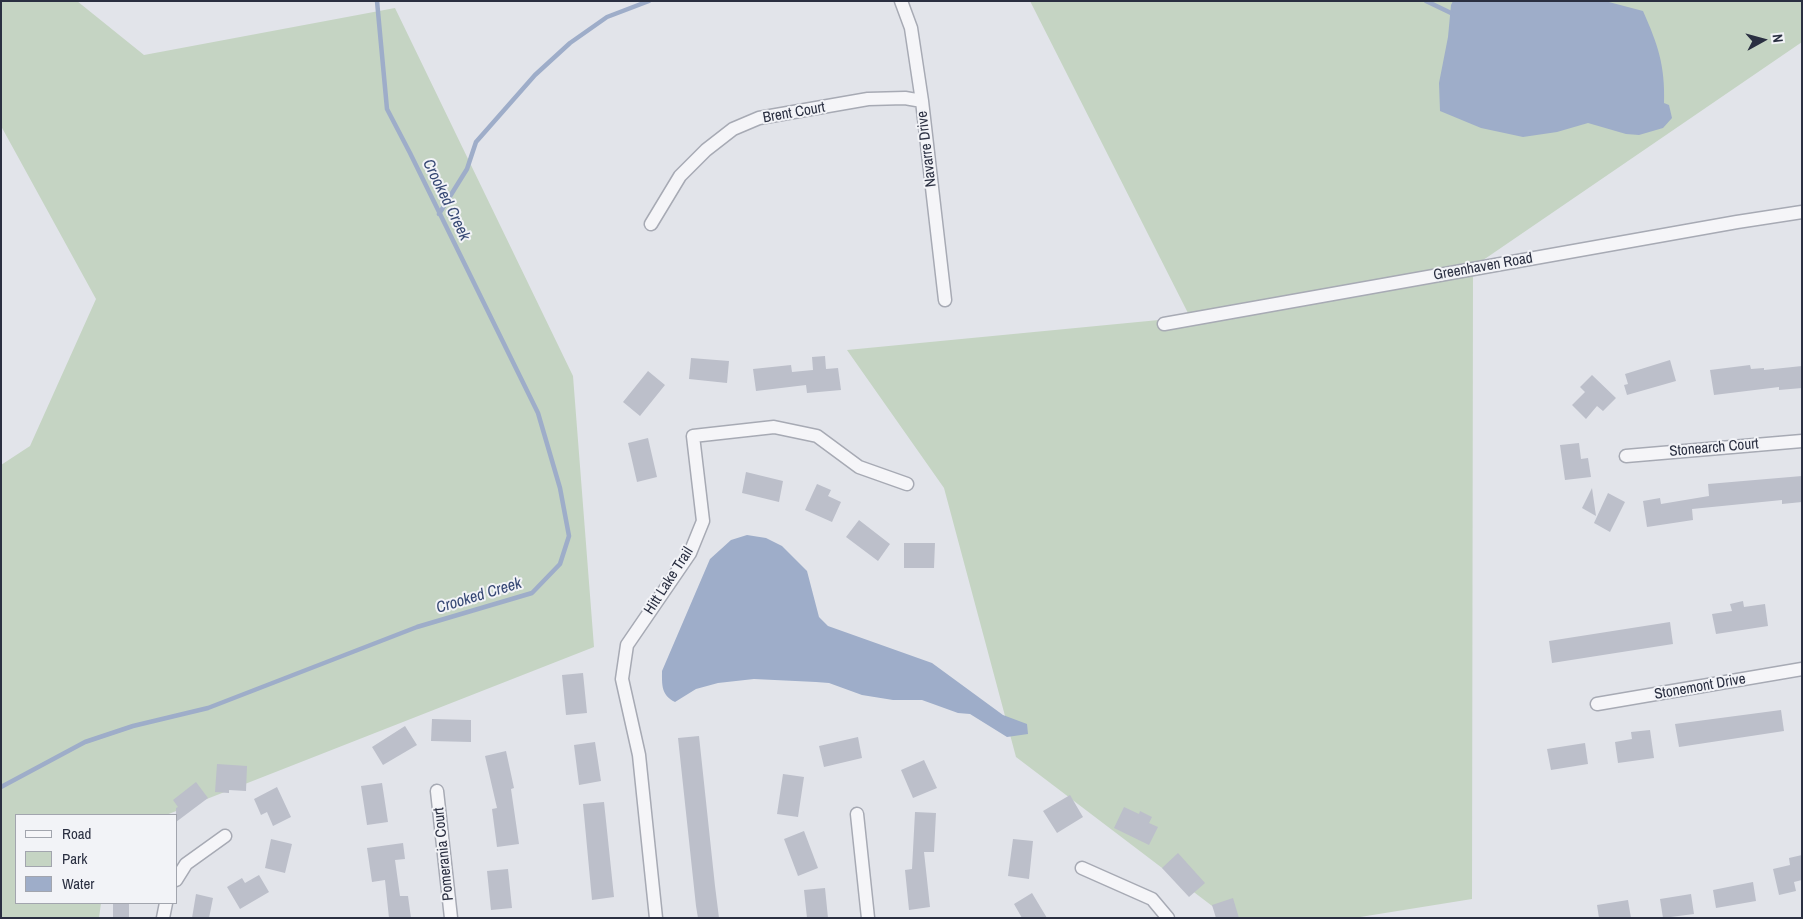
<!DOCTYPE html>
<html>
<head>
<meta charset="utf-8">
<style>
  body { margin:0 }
  #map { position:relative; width:1803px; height:919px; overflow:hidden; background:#e2e4ea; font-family:"Archivo Narrow",sans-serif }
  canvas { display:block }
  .frame { position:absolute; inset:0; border:2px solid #2a2f41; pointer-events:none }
  .legend { position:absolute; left:15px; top:814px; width:162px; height:90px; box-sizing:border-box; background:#f2f3f7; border:1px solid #a2a5ae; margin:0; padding:6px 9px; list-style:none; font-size:15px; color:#2a2f41 }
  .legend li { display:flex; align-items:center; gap:10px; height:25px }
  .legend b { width:25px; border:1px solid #a2a5ae }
  .north { position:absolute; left:1738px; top:15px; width:50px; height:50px; -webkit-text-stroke:4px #f2f3f7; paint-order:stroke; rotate:83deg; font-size:14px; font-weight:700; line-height:20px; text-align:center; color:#2a2f41 }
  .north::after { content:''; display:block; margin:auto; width:18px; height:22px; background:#2a2f41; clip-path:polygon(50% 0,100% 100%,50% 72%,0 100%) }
</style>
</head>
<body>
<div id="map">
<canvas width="1803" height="919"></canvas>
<div class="frame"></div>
<ul class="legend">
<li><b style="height:6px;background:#f5f5f8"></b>Road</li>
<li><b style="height:14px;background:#c5d4c3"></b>Park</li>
<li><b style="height:14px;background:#9eadc9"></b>Water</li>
</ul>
<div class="north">N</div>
</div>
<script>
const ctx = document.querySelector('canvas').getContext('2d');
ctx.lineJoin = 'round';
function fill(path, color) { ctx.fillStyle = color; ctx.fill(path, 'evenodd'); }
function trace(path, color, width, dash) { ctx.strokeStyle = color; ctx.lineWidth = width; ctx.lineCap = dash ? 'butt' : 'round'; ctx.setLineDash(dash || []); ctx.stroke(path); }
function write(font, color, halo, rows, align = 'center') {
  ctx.font = font + ' "Archivo Narrow",sans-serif'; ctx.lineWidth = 4; ctx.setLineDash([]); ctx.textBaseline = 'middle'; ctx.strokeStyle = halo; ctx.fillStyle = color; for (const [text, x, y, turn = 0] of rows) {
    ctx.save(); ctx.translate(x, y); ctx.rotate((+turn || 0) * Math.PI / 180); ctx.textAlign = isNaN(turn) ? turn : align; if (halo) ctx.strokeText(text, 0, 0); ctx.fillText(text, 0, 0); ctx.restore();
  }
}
fill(new Path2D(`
  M1,1H77L144,55L395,8L573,376L594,647L166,815H16V903H101L99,918H1V465L30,446L96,299L1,126Z
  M1030,1H1802V42L1473,267L1472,899L1354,918H1228L1016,757L944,488L847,350L1190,317Z`), '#c5d4c3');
fill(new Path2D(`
  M1453,1H1605L1643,11C1658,45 1665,65 1664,103L1669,105L1672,118L1663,128L1639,135L1626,134L1588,123L1557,132L1523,137L1481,128L1440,111L1439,83L1448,37L1451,5Z
  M747,535L766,538L782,546L807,571L819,617L828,626L932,663L1003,715L1027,724L1028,734L1007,737L970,714L958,713L922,700H893L862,695L829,683L816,682L754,679L718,683L696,689L675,702C661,695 662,685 662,671L710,559L731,540Z`), '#9eadc9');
trace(new Path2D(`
  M1426,1L1451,13
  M439,214L467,169L476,142L535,75L570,43L607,17L649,1
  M1,787L85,742L133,726L208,708L417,627L532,593L560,564L569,536L560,488L538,413L410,153L387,109L377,1`), '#9eadc9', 4.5);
fill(new Path2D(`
  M825,356L826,369L838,368L841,390L807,393L806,385L756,391L753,369L791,365L792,372L813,370L812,357Z
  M691,358L729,361L727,383L689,379Z
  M1670,360L1676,381L1627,395L1624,385L1628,384L1625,374Z
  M1750,365L1751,369L1764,368V370L1802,366V388L1779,390V387L1714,395L1710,370Z
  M648,371L665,385L640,416L623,402Z
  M1592,375L1616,398L1603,411L1597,406L1586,419L1572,405L1585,392L1580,387Z
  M648,438L657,477L637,482L628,443Z
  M1579,443L1581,459L1588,458L1591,477L1565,480L1560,445Z
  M746,472L783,481L779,502L742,493Z
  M1802,476V502L1782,504V500L1692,509L1693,520L1647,527L1643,501L1660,498L1661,504L1709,496L1708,484Z
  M817,484L831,490L828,496L841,502L832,522L805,510Z
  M1592,488L1596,516L1582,508Z
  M1608,493L1625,502L1610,532L1594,523Z
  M859,520L890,544L878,561L846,537Z
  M904,543H935L934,568H904Z
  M1743,601L1744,607L1765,604L1768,626L1716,634L1712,614L1732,611L1730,604Z
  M1670,622L1673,644L1552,663L1549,641Z
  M583,673L587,713L566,715L562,675Z
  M1781,710L1784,731L1679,747L1675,724Z
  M432,719L471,720V742L431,741Z
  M405,726L417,745L383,765L372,747Z
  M1650,730L1654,758L1618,763L1615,742L1632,739L1631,732Z
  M699,736L715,886L719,918H698L696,906L678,738Z
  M858,737L862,758L824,767L819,746Z
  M595,742L601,781L579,785L574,745Z
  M1585,743L1588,764L1551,770L1547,749Z
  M506,751L514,788L511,789L519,844L497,847L492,809L497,808L485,756Z
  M924,760L937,788L913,798L901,770Z
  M217,764L247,766L246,791L229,790V793L215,792Z
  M783,774L804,777L798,817L777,814Z
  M196,782L208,798L176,822V808L178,807L173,800Z
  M382,783L388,822L367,825L361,786Z
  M277,787L291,817L273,826L267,812L261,815L254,799Z
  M1070,795L1083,817L1057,833L1043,811Z
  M604,802L614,897L592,900L583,804Z
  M1124,807L1139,814L1140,811L1152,817L1149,823L1158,827L1149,845L1114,828Z
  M915,812L936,813L934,852H924L930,907L909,910L905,870L912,869Z
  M804,831L818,868L798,876L784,839Z
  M271,839L292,844L285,873L265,868Z
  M1013,839L1033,841L1029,879L1008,876Z
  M403,843L405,859L395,860L400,896H408L411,918H389L385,880L372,882L367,848Z
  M1178,853L1205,883L1189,897L1162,868Z
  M1802,855V880L1794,882L1796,891L1779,895L1773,869L1790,865L1789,858Z
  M508,869L512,908L491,910L487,871Z
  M259,875L269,892L240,909L227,887L242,878L245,883Z
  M1753,882L1756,901L1716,908L1713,890Z
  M825,888L828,918H807L804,890Z
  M1032,893L1047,918H1022L1014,904Z
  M196,894L213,898L209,918H192Z
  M1691,894L1694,914L1663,918L1660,899Z
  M1233,898L1239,918H1216L1212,905Z
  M1628,900L1631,918H1599L1597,905Z
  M113,903H129V918H113Z`), '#bcbfca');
const street = new Path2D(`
  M901,1L911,28L922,101L945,300
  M651,224L680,176L706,150L733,129L759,118L868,99L905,98L922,101
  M1164,324L1737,222L1802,212
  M1626,456L1802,441
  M1597,704L1802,669
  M437,791L451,918
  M857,814L868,918
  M1082,868L1152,899L1168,918
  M176,880L186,864L225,836
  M163,918L166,903
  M656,918L639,755L622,679L627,645L690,553L703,521L693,436L774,427L817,436L859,467L907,484`);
trace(street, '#a7aab4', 15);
trace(street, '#f5f5f8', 12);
write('15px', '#2a2f41', '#f2f3f7', [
  ["Brent Court",794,113,-10],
  ["Navarre Drive",927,149,-97],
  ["Greenhaven Road",1483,267,-10],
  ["Stonearch Court",1714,448,-5],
  ["Hitt Lake Trail",669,581,-57],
  ["Stonemont Drive",1700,687,-10],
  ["Pomerania Court",444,854,-96]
]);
write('italic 16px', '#364874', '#f2f3f7', [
  ["Crooked Creek",446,200,64],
  ["Crooked Creek",479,596,-17]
]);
</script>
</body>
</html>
